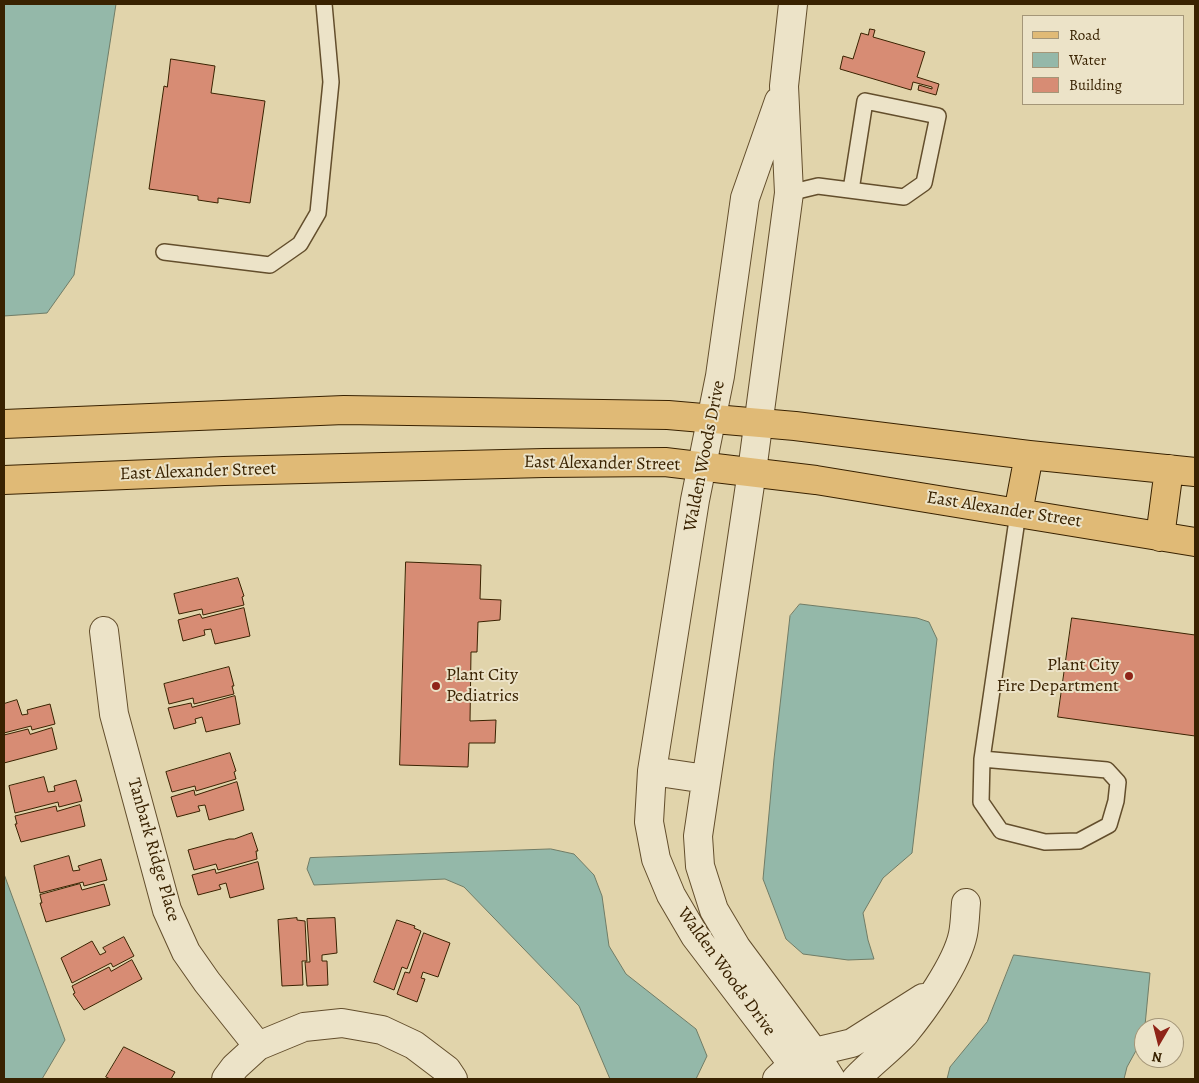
<!DOCTYPE html>
<html>
<head>
<meta charset="utf-8">
<style>
  body { margin:0 }
  #map { position:relative; width:1199px; height:1083px; overflow:hidden; background:#e1d4ab; font-family:Alegreya,serif }
  canvas { display:block }
  .frame { position:absolute; inset:0; border:5px solid #392201; pointer-events:none }
  .legend { position:absolute; left:1022px; top:15px; width:162px; height:90px; box-sizing:border-box; background:#ece3c8; border:1px solid #a49678; margin:0; padding:6px 9px; list-style:none; font-size:15px; color:#392201 }
  .legend li { display:flex; align-items:center; gap:10px; height:25px }
  .legend b { width:25px; border:1px solid #a49678 }
  .north { position:absolute; left:1134px; top:1018px; width:50px; height:50px; box-sizing:border-box; background:#ece3c8; border:1px solid #a49678; border-radius:50%; rotate:188deg; font-size:14px; font-weight:700; line-height:20px; text-align:center; color:#392201 }
  .north::after { content:''; display:block; margin:auto; width:18px; height:22px; background:#8f2418; clip-path:polygon(50% 0,100% 100%,50% 72%,0 100%) }
</style>
</head>
<body>
<div id="map">
<canvas width="1199" height="1083"></canvas>
<div class="frame"></div>
<ul class="legend">
<li><b style="height:6px;background:#e0ba76"></b>Road</li>
<li><b style="height:14px;background:#94b8a9"></b>Water</li>
<li><b style="height:14px;background:#d78c74"></b>Building</li>
</ul>
<div class="north">N</div>
</div>
<script>
const ctx = document.querySelector('canvas').getContext('2d');
ctx.lineJoin = 'round';
function fill(path, color) { ctx.fillStyle = color; ctx.fill(path, 'evenodd'); }
function trace(path, color, width, dash) { ctx.strokeStyle = color; ctx.lineWidth = width; ctx.lineCap = dash ? 'butt' : 'round'; ctx.setLineDash(dash || []); ctx.stroke(path); }
function write(font, color, halo, rows, align = 'center') {
  ctx.font = font + ' Alegreya,serif'; ctx.lineWidth = 4; ctx.setLineDash([]); ctx.textBaseline = 'middle'; ctx.strokeStyle = halo; ctx.fillStyle = color; for (const [text, x, y, turn = 0] of rows) {
    ctx.save(); ctx.translate(x, y); ctx.rotate((+turn || 0) * Math.PI / 180); ctx.textAlign = isNaN(turn) ? turn : align; if (halo) ctx.strokeText(text, 0, 0); ctx.fillText(text, 0, 0); ctx.restore();
  }
}
const water = new Path2D(`
  M4,4H116L74,275L47,313L4,316Z
  M800,604L917,618L929,622L937,639L912,853L883,878L863,913L868,940L874,959L848,960L803,954L786,939L763,879L774,759L790,616Z
  M551,849L574,854L594,875L602,896L609,946L626,974L696,1029L707,1056L696,1079H610L579,1006L464,887L445,879L314,885L307,869L310,858Z
  M4,874L65,1040L42,1079H4Z
  M1014,955L1150,973L1144,1036L1127,1067L1124,1079H947L950,1067L987,1022Z`);
fill(water, '#94b8a9');
trace(water, '#707c66', 1);
const building = new Path2D(`
  M870,29L875,30L873,37L925,52L917,77L939,84L936,95L918,90L919,85L932,89V87L913,82L911,90L840,69L843,56L853,59L861,33L868,35Z
  M171,59L215,66L211,93L265,101L250,203L218,198V203L198,200V196L149,189L164,86L167,87Z
  M406,562L481,565L480,599L501,600L500,620L478,622L477,652H471L470,721L496,720L495,743H469L468,767L400,765Z
  M238,578L244,596L242,597L244,605L203,615L202,609L179,614L174,594Z
  M244,608L250,636L215,644L211,629L204,630L205,635L183,641L178,620L200,614L202,618Z
  M1072,618L1195,635V736L1058,717Z
  M229,667L234,686H232L234,694L194,704L193,698L169,704L164,684Z
  M235,696L240,724L206,732L202,717L195,719L196,723L174,729L168,708L191,703L192,707Z
  M17,700L22,715L28,714L27,710L50,704L55,724L32,730L31,726L4,733V704Z
  M52,728L57,749L4,763V735L28,729L30,734Z
  M230,753L236,771L234,772L236,779L196,791L195,786L172,792L166,772Z
  M44,777L48,792L55,791L54,786L76,780L82,801L59,807L58,802L15,813L9,786Z
  M237,782L244,810L209,820L205,805L198,806L200,811L177,817L171,797L194,790L195,795Z
  M80,805L85,826L21,842L15,824H17L15,816L56,806L57,811Z
  M252,833L258,851H256L257,859L218,870L216,864L194,870L188,850L229,839H234Z
  M69,856L73,871L80,870L78,866L101,859L107,880L84,886L83,882L40,893L34,866Z
  M258,862L264,889L230,898L226,883L219,885L221,889L198,895L192,875L215,869L216,873Z
  M80,884L82,890L104,884L110,905L46,922L40,903H42L40,895Z
  M297,918V920L305,921L307,961H302L303,985L282,986L278,920Z
  M335,918L337,953L322,955V961H327L328,985L307,986L305,962H310L307,919Z
  M397,920L415,926L414,928L421,931L407,969L402,967L394,990L374,982Z
  M424,933L450,943L438,977L423,972L421,978L425,979L417,1002L397,994L405,972L409,973Z
  M124,937L134,956L113,967L111,963L72,983L61,958L92,941L100,955L106,952L103,948Z
  M132,960L142,979L84,1010L73,994L75,993L72,986L109,967L111,971Z
  M124,1047L175,1072L171,1079H110L106,1077Z`);
fill(building, '#d78c74');
trace(building, '#392201', 1);
const lane = new Path2D(`
  M789,193L818,186L904,197L924,183L938,116L865,101L851,190
  M164,252L270,265L300,244L318,213L331,82L324,4
  M982,759L1107,770L1118,782L1116,801L1109,825L1079,841L1045,842L1001,831L981,802L982,759L1018,513`);
const street = new Path2D(`
  M793,4L784,86L789,193L752,471L698,836L700,866L714,910L736,947L814,1052L831,1079
  M779,101L745,198L720,376L695,500L652,771L649,822L656,859L671,895L695,936L804,1079
  M104,631L114,714L167,910L186,952L207,982L258,1046
  M652,771L706,779
  M226,1079L235,1067L258,1046L304,1027L342,1023L382,1030L414,1045L447,1070L453,1079
  M777,1079L800,1058L814,1052L852,1043L923,998
  M856,1079C871,1063 889,1050 904,1034C923,1011 957,964 963,934C965,924 965,914 966,903`);
const primary = new Path2D(`
  M4,424L344,410L668,415L795,426L1029,455L1195,472
  M4,480L224,471L544,463L665,462L816,480L1195,542
  M1018,513L1029,455
  M1160,537L1169,469`);
trace(lane, '#634e2c', 18);
trace(street, '#634e2c', 30);
trace(primary, '#392201', 30);
trace(lane, '#ece3c8', 15);
trace(street, '#ece3c8', 28);
trace(primary, '#e0ba76', 28);
for (const [x, y, r, color] of [
  [1129,676,5,"#8f2418"],
  [436,686,5,"#8f2418"]
]) { const dot = new Path2D(); dot.arc(x, y, r, 0, 2 * Math.PI); ctx.fillStyle = color; ctx.fill(dot); trace(dot, '#ece3c8', 2); }
write('18px', '#392201', '#ece3c8', [
  ["Walden Woods Drive",705,456,-79],
  ["East Alexander Street",602,464,1],
  ["East Alexander Street",198,472,-2],
  ["East Alexander Street",1004,510,9],
  ["Tanbark Ridge Place",153,850,74],
  ["Walden Woods Drive",726,972,54]
]);
write('18px', '#392201', '#ece3c8', [
  ["Plant City",1119,666],
  ["Fire Department",1119,687],
  ["Plant City",446,676,"left"],
  ["Pediatrics",446,697,"left"]
], 'right');
</script>
</body>
</html>
